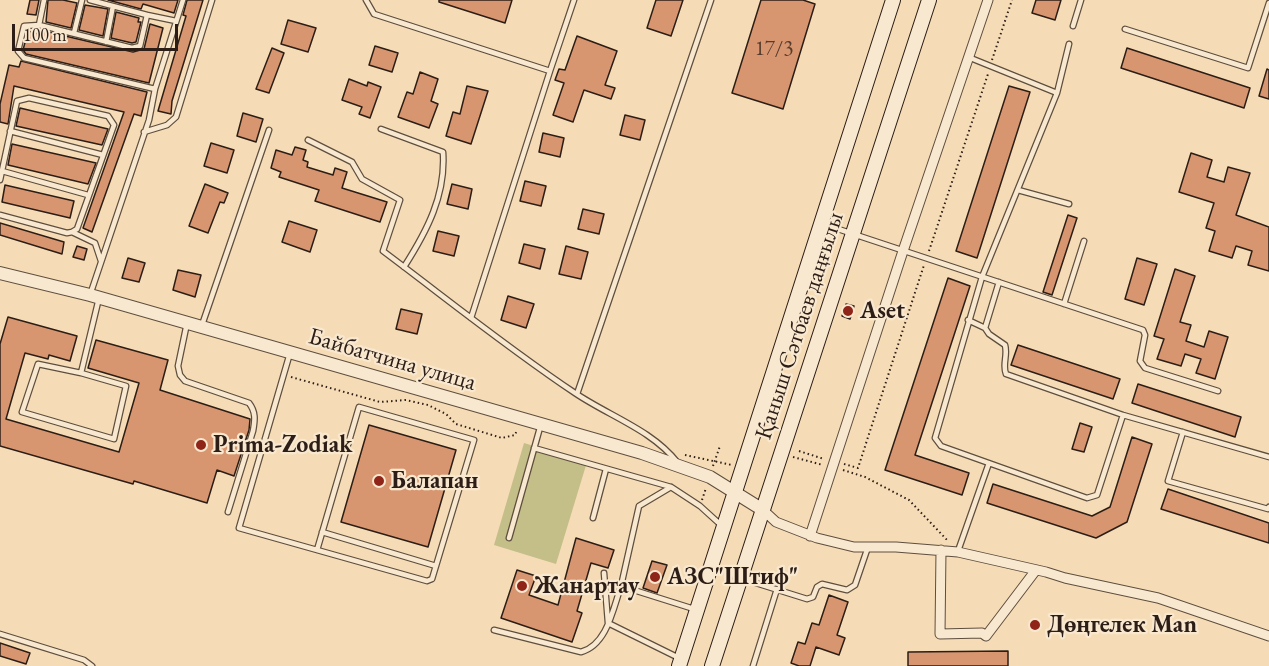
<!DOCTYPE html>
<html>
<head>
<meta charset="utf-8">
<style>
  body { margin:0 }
  #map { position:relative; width:1269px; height:666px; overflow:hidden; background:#f6dcb6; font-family:"EB Garamond",serif }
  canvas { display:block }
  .scale { position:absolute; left:12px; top:24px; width:166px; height:27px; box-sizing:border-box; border:3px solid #2c1e16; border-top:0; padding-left:8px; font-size:18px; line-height:21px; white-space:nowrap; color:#2c1e16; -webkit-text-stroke:4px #f9e8d0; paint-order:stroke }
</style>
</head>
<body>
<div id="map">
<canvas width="1269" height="666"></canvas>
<div class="scale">100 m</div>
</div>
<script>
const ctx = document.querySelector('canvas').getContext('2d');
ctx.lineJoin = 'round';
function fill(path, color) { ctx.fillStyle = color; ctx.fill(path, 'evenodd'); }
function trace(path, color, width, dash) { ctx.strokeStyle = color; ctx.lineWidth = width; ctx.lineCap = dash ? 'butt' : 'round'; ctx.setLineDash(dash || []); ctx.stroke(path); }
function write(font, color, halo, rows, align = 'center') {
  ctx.font = font + ' "EB Garamond",serif'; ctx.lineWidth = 4.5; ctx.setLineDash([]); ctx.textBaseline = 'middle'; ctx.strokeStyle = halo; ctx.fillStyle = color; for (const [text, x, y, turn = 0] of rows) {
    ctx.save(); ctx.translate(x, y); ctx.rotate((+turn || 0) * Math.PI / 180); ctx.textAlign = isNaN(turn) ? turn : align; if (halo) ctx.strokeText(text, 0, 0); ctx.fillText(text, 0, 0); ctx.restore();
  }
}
fill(new Path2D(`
  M524,443L587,462L556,564L494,545Z`), '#c4be88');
const building = new Path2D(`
  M30,0H39L36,15L27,14Z
  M48,0H63L77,3L71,28L46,22Z
  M108,0H178L174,13L143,4L141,9Z
  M187,0H203L172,101L171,114L158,111L186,16L183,15Z
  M439,0H512L505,23L439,2Z
  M656,0H683L671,36L647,28Z
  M761,0H803L815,4L783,109L732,93Z
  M1036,0H1061L1055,20L1032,13Z
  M85,5L108,9L103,36L79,30Z
  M116,12L139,18L138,22H141L136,42L132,43L111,38Z
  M288,20L316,28L308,52L281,44Z
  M150,24L163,28L149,83L26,54L23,50L28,31L43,35L44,31L133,52L144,49Z
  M577,36L617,51L605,85L615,88L611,99L584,90L573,122L553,115L564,83L555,80L559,69L565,70Z
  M375,46L398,53L392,72L369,65Z
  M272,48L284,53L269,93L256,89Z
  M1127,48L1250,88L1244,108L1121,68Z
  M21,61L147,92L141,116L134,114L92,232L83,228L124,112L14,86L8,124L0,122V104L9,65L19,67Z
  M1267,69L1269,70V99L1259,96Z
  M420,72L438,79L431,101L438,104L429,128L398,117L407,92L413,94Z
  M349,79L367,86L368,82L381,87L370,118L359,114L362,107L342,100Z
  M467,86L488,91L471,144L446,136L453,112L460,114Z
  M1009,86L1030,92L977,258L956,251Z
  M20,108L108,129L102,145L16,126Z
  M243,113L263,119L256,142L237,136Z
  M625,115L645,120L640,140L620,135Z
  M543,133L564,138L560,157L539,152Z
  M211,143L234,150L227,173L204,166Z
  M12,144L96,163L88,184L8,165Z
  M295,147L306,150L303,160L308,162L307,167L333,175L335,168L347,172L342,188L387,202L380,222L315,201L319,190L279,177L281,172L271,168L276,150L292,155Z
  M1191,153L1212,160L1207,177L1224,182L1228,167L1250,173L1236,215L1269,227V271L1248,265L1252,251L1236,246L1232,258L1209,251L1215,231L1206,228L1214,203L1179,192Z
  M525,181L546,186L541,206L520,201Z
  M205,184L228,193L224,203L220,202L208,233L189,226Z
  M452,184L472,189L468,209L447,204Z
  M5,185L74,201L70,218L2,202Z
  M583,209L604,214L599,234L578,229Z
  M1068,215L1077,218L1052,295L1043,292Z
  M289,221L317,230L310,252L282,242Z
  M0,223L64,242L62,254L0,235Z
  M438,231L459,236L454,256L433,251Z
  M524,244L545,249L540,269L519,263Z
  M77,246L87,249L84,260L73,257Z
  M566,246L588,252L581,279L559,274Z
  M128,258L145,263L139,282L122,278Z
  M1137,258L1157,264L1144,305L1125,299Z
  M1175,269L1195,276L1180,322L1191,325L1186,341L1204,347L1209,331L1228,337L1215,379L1196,373L1201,359L1185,354L1181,366L1157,359L1164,339L1154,336Z
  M178,270L201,275L195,297L173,290Z
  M948,278L970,286L915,455L969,473L962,495L885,470Z
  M508,296L534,304L526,328L501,320Z
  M846,304L854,306L850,319L842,316Z
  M401,309L422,314L417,334L396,329Z
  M8,317L77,336L70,361L49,355L48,359L25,353L6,419L119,452L139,383L88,368L96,340L168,360L160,390L250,419L249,430L234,476L217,470L207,503L134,481L133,484L0,446V344Z
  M1018,345L1120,379L1113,399L1011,365Z
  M1138,384L1241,417L1235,437L1132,403Z
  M1080,423L1092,427L1084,452L1072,449Z
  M369,425L456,450L428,547L341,522Z
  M1132,437L1152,444L1127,522L1096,538L987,503L993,484L1092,516L1110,507Z
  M1168,489L1269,523V543L1161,509Z
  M576,538L614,550L608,568L591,563L577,611L582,613L572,642L501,618L517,570L536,576L529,595L558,605Z
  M652,561L667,565L657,593L643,588Z
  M829,595L848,602L837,635L845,638L839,655L816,647L810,666H799L791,663L798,642L805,644L812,623L819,625Z
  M0,643L30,653L26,664L0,656Z
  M1008,651V666H908V652Z`);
fill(building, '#d79670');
trace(building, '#2c1e16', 1.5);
const service = new Path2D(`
  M90,0L147,15
  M366,0L374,14L550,71L574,0
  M39,25L44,0
  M1073,26L1081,0
  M1125,29L1248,68L1269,3
  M74,33L82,0
  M106,42L113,6
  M1069,44L1057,93L982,277L935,438L941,446L1087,498L1097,495L1123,415
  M968,57L1057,93
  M155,89L24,58L18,51L24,26L39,25L132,48L140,46L147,15L176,21
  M381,129L443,152C446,195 427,231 404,267
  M10,131L103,155
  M144,132L167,125L176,117L212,0
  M308,140L352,162L362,179L400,200L383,251C447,299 509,349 575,393C609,416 652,430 677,462
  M2,171L88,195
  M0,180L17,101L29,98L108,116L114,125L77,229L72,232
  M1018,190L1069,204
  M0,215L67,233L72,232L95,243L101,261
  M823,224L1143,330L1145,335L1140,361L1145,368L1218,391
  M999,282L985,328L989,334L1005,345C1008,355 1002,365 1006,374L1123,415L1269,457
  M90,295L149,120L155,89L183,0
  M1064,304L1084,241
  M471,318L550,71
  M968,320L985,328
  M187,323L178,366L180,375L185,381L249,403C256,412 255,420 253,431L228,512
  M202,325L269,130
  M290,353L239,528L427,581L432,579L474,440L359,407L317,550
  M81,373L38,364L22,412L114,439L126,386L81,373L99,298
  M577,394L711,0
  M1183,432L1168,481L1268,509L1269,507
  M534,448L671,487L700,506L722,526
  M671,487L639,506L621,586L694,609
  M593,518L606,469
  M322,532L436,566
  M509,538L541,424
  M958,551L989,463
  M604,573L608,623L679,658
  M743,579L807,599L813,597L817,587L822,584L847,590L855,585L868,547
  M494,630L581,652C607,645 613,609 621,586
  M0,634L84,660L92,666
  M753,666L777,589`);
const minor = new Path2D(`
  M763,510L776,522L817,538L854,547H896L958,552L1046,572L1065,578L1158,598L1269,636
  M810,536L903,251L988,0
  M941,550L940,634L982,633L986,636L1036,570`);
const tertiary = new Path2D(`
  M0,273L90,295L642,453L710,477L763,510`);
const secondary = new Path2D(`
  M679,666L893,0
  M712,666L929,0`);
trace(service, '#5e4e3e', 7);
trace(minor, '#5e4e3e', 11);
trace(tertiary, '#5e4e3e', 14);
trace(secondary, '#2c1e16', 16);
trace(new Path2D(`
  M992,60L1012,0
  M929,251L988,74
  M291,377L380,402L406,400L428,405L446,414L456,424L502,438L515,435L517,430
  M799,451L824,459
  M685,455L732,465
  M793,457L823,465
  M844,464L858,468L924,265
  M713,466L720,446
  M843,470L865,477L909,500L948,541
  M702,500L706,488`), '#2c1e16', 2, [1.5, 3]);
trace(service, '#f9e8d0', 4.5);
trace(minor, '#f9e8d0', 9);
trace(tertiary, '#f9e8d0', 12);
trace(secondary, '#f9e8d0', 14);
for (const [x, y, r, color] of [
  [848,311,6,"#8f2418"],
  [201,445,6,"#8f2418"],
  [379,481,6,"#8f2418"],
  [655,577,6,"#8f2418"],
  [522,586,6,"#8f2418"],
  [1035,625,6,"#8f2418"]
]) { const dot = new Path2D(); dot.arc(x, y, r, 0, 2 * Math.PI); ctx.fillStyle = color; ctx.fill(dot); trace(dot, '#f9e8d0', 2); }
write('21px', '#573c2c', null, [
  ["17/3",774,49]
]);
write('bold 24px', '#2c1e16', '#f9e8d0', [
  ["Aset",860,311],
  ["Prima-Zodiak",213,445],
  ["Балапан",391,481],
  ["АЗС\"Штиф\"",667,577],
  ["Жанартау",534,586],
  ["Дөңгелек Man",1047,625]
], 'left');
write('24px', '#2c1e16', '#f9e8d0', [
  ["Қаныш Сәтбаев даңғылы",800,326,-72],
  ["Байбатчина улица",392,360,16]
]);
</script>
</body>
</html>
